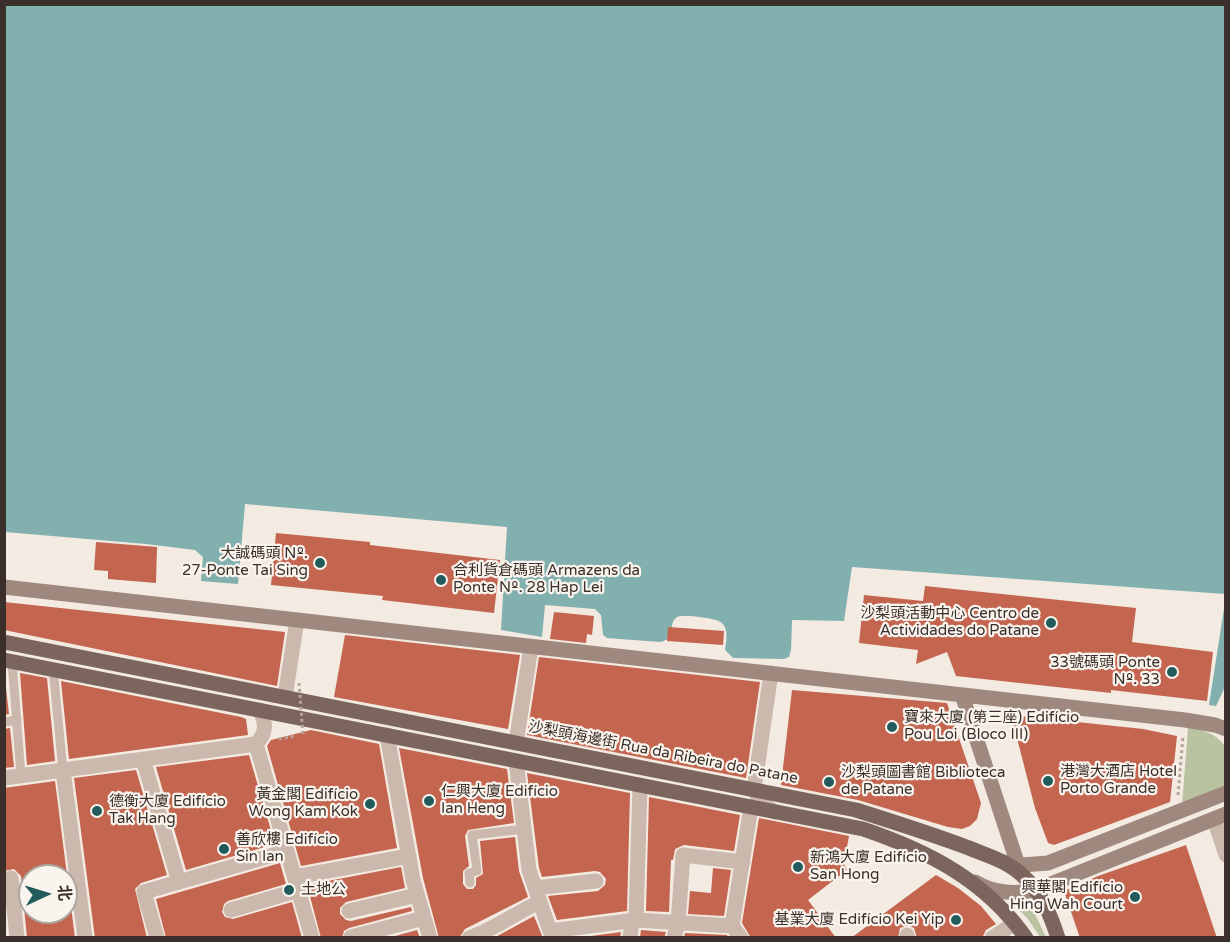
<!DOCTYPE html>
<html>
<head>
<meta charset="utf-8">
<style>
  body { margin:0 }
  #map { position:relative; width:1230px; height:942px; overflow:hidden; background:#f3eae1; font-family:"Varela Round","Noto Sans SC",sans-serif }
  canvas { display:block }
  .frame { position:absolute; inset:0; border:6px solid #3a2f2b; pointer-events:none }
  .north { position:absolute; left:18px; top:864px; width:60px; height:60px; box-sizing:border-box; background:#faf4ee; border:2px solid #ada5a0; border-radius:50%; rotate:86deg; font-size:16px; font-weight:700; line-height:24px; text-align:center; color:#3a2f2b }
  .north::after { content:''; display:block; margin:auto; width:21px; height:27px; background:#215b5b; clip-path:polygon(50% 0,100% 100%,50% 72%,0 100%) }
</style>
</head>
<body>
<div id="map">
<canvas width="1230" height="942"></canvas>
<div class="frame"></div>
<div class="north">北</div>
</div>
<script>
const ctx = document.querySelector('canvas').getContext('2d');
ctx.lineJoin = 'round';
function fill(path, color) { ctx.fillStyle = color; ctx.fill(path, 'evenodd'); }
function trace(path, color, width, dash) { ctx.strokeStyle = color; ctx.lineWidth = width; ctx.lineCap = dash ? 'butt' : 'round'; ctx.setLineDash(dash || []); ctx.stroke(path); }
function write(font, color, halo, rows, align = 'center') {
  ctx.font = font + ' "Varela Round","Noto Sans SC",sans-serif'; ctx.lineWidth = 4.5; ctx.setLineDash([]); ctx.textBaseline = 'middle'; ctx.strokeStyle = halo; ctx.fillStyle = color; for (const [text, x, y, turn = 0] of rows) {
    ctx.save(); ctx.translate(x, y); ctx.rotate((+turn || 0) * Math.PI / 180); ctx.textAlign = isNaN(turn) ? turn : align; if (halo) ctx.strokeText(text, 0, 0); ctx.fillText(text, 0, 0); ctx.restore();
  }
}
fill(new Path2D(`
  M1188,728C1204,730 1215,733 1225,746V790L1182,805Z
  M1030,904L1046,937H1040L1028,919L1020,911Z`), '#b9c2a1');
fill(new Path2D(`
  M4,5H1225V594L852,567L844,621L792,620L791,650L789,657L784,659L733,658L725,650C726,642 729,630 722,623C718,618 682,614 677,617C666,625 679,638 660,642L607,638L603,635L601,615L595,609L545,605L542,637L501,630L507,527L245,504L238,584L201,581L203,557L195,550L146,544L5,532Z
  M1225,602V687L1216,706L1209,705Z`), '#81b0af');
fill(new Path2D(`
  M276,533L370,542V545L500,560L494,613L382,600L383,596L271,585Z
  M96,542L157,547L156,583L108,579V571L94,570Z
  M925,586L1136,608L1132,642L1213,652L1207,701L1111,690V693L956,676L947,652L916,664L918,650L859,643L864,595L923,601Z
  M4,602L285,632L277,686L4,630Z
  M554,612L594,616L592,635L587,634L586,643L550,639Z
  M668,627L724,631L723,645L667,641Z
  M345,635L520,655L508,729L334,697Z
  M539,657L760,682L746,778L527,735Z
  M4,670L9,714L4,715Z
  M20,673L47,678L55,761L27,765Z
  M61,681L241,717L246,719L248,735L69,759Z
  M792,690L947,703L981,803L977,819L970,826L962,829L948,827L858,800L781,785Z
  M1011,715L1143,729L1177,736L1170,802L1054,845L1048,843L1035,808Z
  M10,728L14,767L4,768V729Z
  M311,730L379,744L397,848L301,866L267,746L271,740Z
  M399,748L507,769L514,823L468,830L465,836L469,866L463,871V884L467,889H473L476,885V878L483,874L480,841L515,837L519,871L528,897L465,929L459,938H439L423,878Z
  M249,755L275,844L186,870L156,767Z
  M136,770L167,875L141,883L135,889L147,938H95L74,778Z
  M527,773L630,793L627,911L557,920L548,896L598,891L605,885L606,879L600,872L595,871L542,877L539,868Z
  M55,781L75,938H27L21,876L14,869L4,871V788ZM30,876H66V912H30Z
  M649,797L740,815L734,851L684,845L675,849L673,860H671L669,912L646,911Z
  M759,818L849,836L844,864L847,870L808,900L836,938H751L742,923Z
  M1186,845L1217,938H1080L1064,891L1098,876Z
  M280,863L286,884L228,901L224,904L222,912L225,917L233,919L292,902L302,938H166L156,899Z
  M401,867L405,888L346,902L340,908V914L346,920L351,921L411,907L412,911L349,928L344,931L342,938H321L307,885Z
  M713,868L731,870L724,916L688,914L690,891L711,893Z
  M936,875L958,888L981,906L996,924L986,930L982,938H917L914,928L908,925L900,928L898,938H851Z
  M534,916L543,938H494L501,934Z
  M417,930L420,938H388Z
  M641,930L666,932L664,938H640Z
  M621,932L620,938H576Z
  M685,933L727,935L728,938H684Z`), '#c3654f');
trace(new Path2D(`
  M279,739L296,736
  M1178,795L1183,736`), '#b7a397', 3, [3, 3]);
trace(new Path2D(`
  M12,661L21,776
  M53,669L63,770
  M4,722L17,720
  M470,883L469,873L477,871L472,835L524,829`), '#cbb9ad', 9);
trace(new Path2D(`
  M771,673L754,790L765,806L775,812
  M285,697L297,620
  M387,735L413,880L430,938
  M516,743L531,647
  M256,744L312,938
  M256,744C267,733 266,724 260,710
  M143,759L179,882
  M516,761L529,870L550,931L636,920L732,926L741,938
  M63,770L85,938
  M4,778L256,744
  M1214,819L1226,855
  M295,877L409,856
  M11,878L17,938
  M535,888L596,881
  M231,910L299,890
  M349,911L417,895
  M636,920L640,785
  M732,926L751,807
  M907,935L908,938
  M351,937L424,918
  M157,938L144,892L287,851
  M469,938C495,929 515,913 540,902
  M630,938L632,921
  M674,938L678,923L683,855L743,862
  M992,938L1015,923`), '#cbb9ad', 15);
trace(new Path2D(`
  M4,587L1185,720L1215,725L1226,729
  M962,695L1020,871
  M1006,863L1022,865L1048,863L1226,793
  M975,882C995,894 1015,894 1036,890L1226,814`), '#9f887e', 15);
trace(new Path2D(`
  M4,642L856,810C894,822 932,834 969,848C988,856 1007,861 1022,875C1041,892 1050,913 1058,938
  M4,660L863,829C928,851 985,880 1026,938`), '#7b655d', 15);
trace(new Path2D(`
  M299,683L303,734`), '#b7a397', 3, [3, 3]);
for (const [x, y, r, color] of [
  [320,563,6,"#215b5b"],
  [441,580,6,"#215b5b"],
  [1051,623,6,"#215b5b"],
  [1172,672,6,"#215b5b"],
  [892,727,6,"#215b5b"],
  [1048,781,6,"#215b5b"],
  [829,782,6,"#215b5b"],
  [429,801,6,"#215b5b"],
  [370,804,6,"#215b5b"],
  [97,811,6,"#215b5b"],
  [224,849,6,"#215b5b"],
  [798,867,6,"#215b5b"],
  [289,890,6,"#215b5b"],
  [1135,897,6,"#215b5b"],
  [956,920,6,"#215b5b"]
]) { const dot = new Path2D(); dot.arc(x, y, r, 0, 2 * Math.PI); ctx.fillStyle = color; ctx.fill(dot); trace(dot, '#faf4ee', 2); }
write('15px', '#3a2f2b', '#faf4ee', [
  ["大誠碼頭 Nº.",308,554,"right"],
  ["27-Ponte Tai Sing",308,571,"right"],
  ["合利貨倉碼頭 Armazens da",453,571],
  ["Ponte Nº. 28 Hap Lei",453,588],
  ["沙梨頭活動中心 Centro de",1039,614,"right"],
  ["Actividades do Patane",1039,631,"right"],
  ["33號碼頭 Ponte",1160,663,"right"],
  ["Nº. 33",1160,680,"right"],
  ["寶來大廈 (第三座) Edifício",904,718],
  ["Pou Loi (Bloco III)",904,735],
  ["港灣大酒店 Hotel",1060,772],
  ["Porto Grande",1060,789],
  ["沙梨頭圖書館 Biblioteca",841,773],
  ["de Patane",841,790],
  ["仁興大廈 Edifício",441,792],
  ["Ian Heng",441,809],
  ["黃金閣 Edifício",358,795,"right"],
  ["Wong Kam Kok",358,812,"right"],
  ["德衡大廈 Edifício",109,802],
  ["Tak Hang",109,819],
  ["善欣樓 Edifício",236,840],
  ["Sin Ian",236,857],
  ["新鴻大廈 Edifício",810,858],
  ["San Hong",810,875],
  ["興華閣 Edifício",1123,888,"right"],
  ["Hing Wah Court",1123,905,"right"],
  ["土地公",301,890],
  ["基業大廈 Edifício Kei Yip",944,920,"right"]
], 'left');
write('15px', '#3a2f2b', '#faf4ee', [
  ["沙梨頭海邊街 Rua da Ribeira do Patane",663,753,11]
]);
</script>
</body>
</html>
